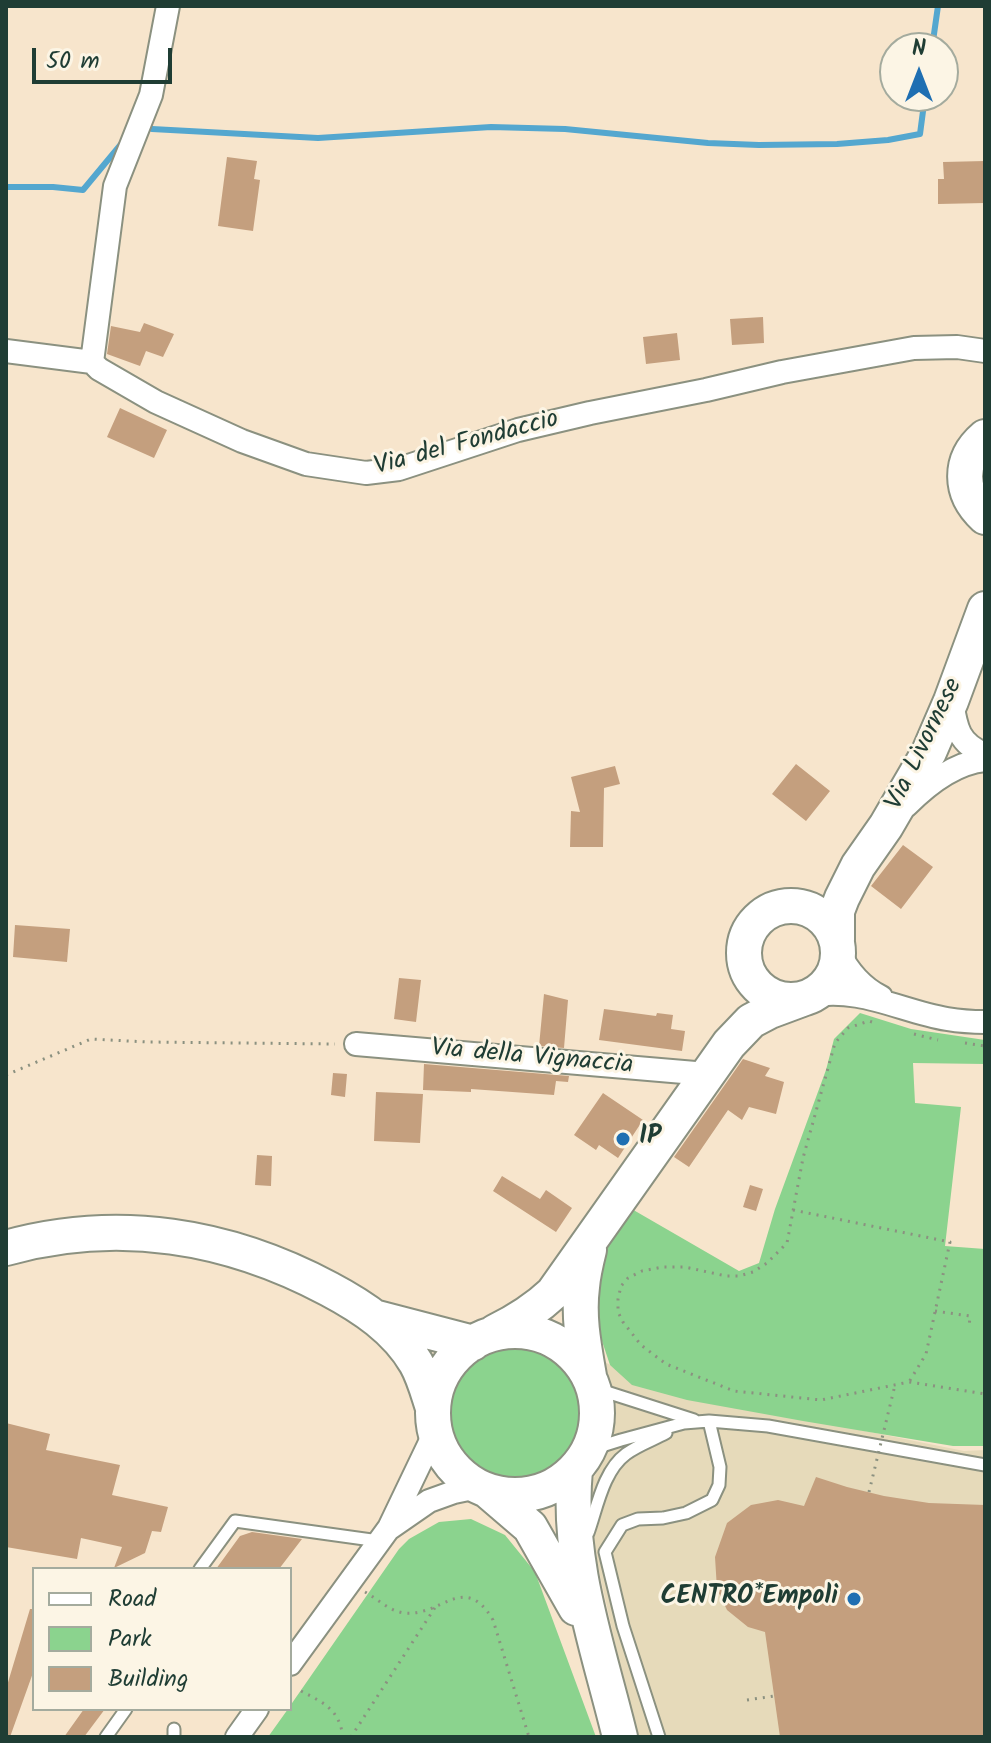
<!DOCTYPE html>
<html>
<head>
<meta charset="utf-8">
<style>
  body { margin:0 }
  #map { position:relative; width:991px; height:1743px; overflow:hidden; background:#f7e5cc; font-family:Kalam,sans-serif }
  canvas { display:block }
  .frame { position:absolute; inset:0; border:8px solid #1f3d34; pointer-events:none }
  .legend { position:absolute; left:32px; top:1567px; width:260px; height:144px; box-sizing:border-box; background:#fcf5e5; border:2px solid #a4ab9e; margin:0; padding:10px 14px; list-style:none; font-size:24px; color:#1f3d34 }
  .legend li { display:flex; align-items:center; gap:16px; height:40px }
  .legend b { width:40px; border:2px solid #a4ab9e }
  .north { position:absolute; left:879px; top:32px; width:80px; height:80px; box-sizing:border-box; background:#fcf5e5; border:2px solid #a4ab9e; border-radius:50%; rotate:0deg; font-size:22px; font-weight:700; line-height:32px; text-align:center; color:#1f3d34 }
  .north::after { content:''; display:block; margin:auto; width:28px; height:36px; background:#1f6fb2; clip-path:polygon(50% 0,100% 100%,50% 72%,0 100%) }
  .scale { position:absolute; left:32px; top:48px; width:140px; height:36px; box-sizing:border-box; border:4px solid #1f3d34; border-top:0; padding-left:10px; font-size:24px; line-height:28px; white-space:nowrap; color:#1f3d34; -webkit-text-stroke:6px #fcf5e5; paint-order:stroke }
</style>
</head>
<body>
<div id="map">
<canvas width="991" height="1743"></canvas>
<div class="frame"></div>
<ul class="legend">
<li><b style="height:10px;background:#fff"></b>Road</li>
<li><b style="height:22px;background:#8bd38e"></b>Park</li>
<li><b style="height:22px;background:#c49f7e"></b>Building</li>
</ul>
<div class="north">N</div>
<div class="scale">50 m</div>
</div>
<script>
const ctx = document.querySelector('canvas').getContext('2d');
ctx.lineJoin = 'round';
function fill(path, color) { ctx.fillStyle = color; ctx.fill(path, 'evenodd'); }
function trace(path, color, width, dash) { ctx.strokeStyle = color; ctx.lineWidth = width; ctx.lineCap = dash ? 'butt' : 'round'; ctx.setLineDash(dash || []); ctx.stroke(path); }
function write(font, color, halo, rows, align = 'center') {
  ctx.font = font + ' Kalam,sans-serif'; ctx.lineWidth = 6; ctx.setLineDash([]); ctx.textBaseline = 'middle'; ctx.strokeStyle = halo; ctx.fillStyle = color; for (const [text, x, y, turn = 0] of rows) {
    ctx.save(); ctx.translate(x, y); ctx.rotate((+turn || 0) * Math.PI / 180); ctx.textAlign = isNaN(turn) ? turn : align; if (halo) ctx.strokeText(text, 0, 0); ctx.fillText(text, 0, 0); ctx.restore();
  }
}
fill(new Path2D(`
  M605,1362L638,1381L727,1403L964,1451L985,1450V1737H636L583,1499L601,1464L616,1419Z`), '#e6daba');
fill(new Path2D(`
  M860,1013L911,1029L985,1040V1064L913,1063L915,1103L961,1107L945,1246L985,1249V1446H953L803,1421L687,1400L632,1385L610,1365L601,1338L597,1305L607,1238L630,1208L739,1271L759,1263L775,1209L826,1070L834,1039Z
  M448 1413a68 68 0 1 1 136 0a68 68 0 1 1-136 0Z
  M471,1519L505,1535L535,1572L596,1737H268L288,1709H290V1706L399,1549L409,1539L439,1522Z`), '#8bd38e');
trace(new Path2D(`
  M932,48L938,6
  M152,129L318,138L491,127L565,129L708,143L759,145L837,144L888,140L920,134L925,96
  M6,187H53L83,190L122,143`), '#54a7cf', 6);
fill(new Path2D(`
  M227,157L257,161L254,179L260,180L253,231L218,226Z
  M985,161V203L938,204V179H944L943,162Z
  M763,317L764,343L732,345L730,319Z
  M144,323L174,334L163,357L146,351L140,366L107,354L111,326L140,332Z
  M677,333L680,360L646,364L643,337Z
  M120,408L167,430L154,458L107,437Z
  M796,764L830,791L806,821L772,794Z
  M615,766L620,784L604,788L603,847H570L571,811L580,812L571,777Z
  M903,845L933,867L901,909L871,886Z
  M15,925L70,929L67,962L13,957Z
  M399,978L421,980L416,1022L394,1019Z
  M544,994L568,1000L564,1048L539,1046Z
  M604,1009L656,1016L657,1013L673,1015L671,1029L685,1031L682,1051L599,1040Z
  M743,1059L770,1068L765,1076L784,1082L776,1114L749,1107L742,1120L728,1110L689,1167L674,1157Z
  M424,1064L569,1076L568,1082L556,1081L554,1095L471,1089V1092L423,1090Z
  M333,1073L347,1074L345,1097L331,1095Z
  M376,1092L423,1094L420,1143L374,1141Z
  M603,1093L643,1120L618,1158L599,1145L596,1150L574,1135Z
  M257,1155L272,1156L271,1186L255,1185Z
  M502,1176L540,1199L546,1190L572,1208L556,1232L493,1191Z
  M750,1185L763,1189L756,1211L743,1207Z
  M6,1423L50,1434L46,1450L120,1465L112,1495L168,1507L161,1532L152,1531L145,1553L114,1568L122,1547L81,1538L77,1559L6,1547Z
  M816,1477L847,1487L884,1496L929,1503L985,1505V1737H780L765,1632L748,1627L727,1610L717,1589L715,1557L727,1523L751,1505L778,1500L804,1506Z
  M252,1532L302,1539L279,1569H216L240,1536Z
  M30,1609H34V1670L10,1737H6V1689Z
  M84,1709H105L84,1737H64Z`), '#c49f7e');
const lane = new Path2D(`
  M594,1388L694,1420
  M589,1450L621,1440L684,1423L709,1421L768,1426L985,1465
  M588,1533C597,1508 603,1471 626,1454C638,1445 653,1440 666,1433
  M200,1569L235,1521L379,1541
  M174,1729V1737
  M106,1737L126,1709
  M659,1737L623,1626L605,1552L622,1525L638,1519L663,1518L686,1513L712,1500L719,1485L720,1467L709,1421`);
const street = new Path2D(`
  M6,351L92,362
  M92,362L99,369L156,402L242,441L306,464L366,473L399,469L518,430L590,413L706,390L782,372L914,348L957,347L985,351
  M92,362L115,186L151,95L168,6
  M952,702C956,728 959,744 985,754
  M907,805C928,784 954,763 985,760
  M838,951C848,971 861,987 881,997
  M810,996C858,986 901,1011 947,1019C959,1021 972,1022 985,1022
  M356,1044L707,1074
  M390,1528L429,1501L454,1492L478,1487
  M290,1664L389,1528L435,1432
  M237,1737L257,1709`);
const primary = new Path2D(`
  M985,437C958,460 959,493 985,517
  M744 953a47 47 0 1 1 94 0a47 47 0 1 1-94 0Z
  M837,940V911L842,898L858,866L886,826L929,752L951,701L985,609
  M6,1248C118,1217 228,1235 329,1289C363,1307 396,1329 416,1363C424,1377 428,1393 433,1408
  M589,1250C586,1262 583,1275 582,1287C578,1317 584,1347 589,1376
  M377,1318L473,1343
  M433 1413a82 82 0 1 1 164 0a82 82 0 1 1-164 0Z
  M495,1332C517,1321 535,1310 553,1293L729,1044L751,1021L770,1011L805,998
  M575,1470C566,1561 599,1650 620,1737
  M488,1491L530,1527L576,1608`);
trace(lane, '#8b9180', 15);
trace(street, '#8b9180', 26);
trace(primary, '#8b9180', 38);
trace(new Path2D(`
  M872,1022L869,1021L848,1028L835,1043L803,1158L787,1243L767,1263L753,1272L739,1276H726L685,1267H663L642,1271L628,1278L621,1286L618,1299V1312L623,1322L641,1345L666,1364L734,1391L821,1400L909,1382L985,1394
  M914,1034L938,1040
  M965,1043L985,1046
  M6,1075L91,1039L147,1042L335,1044
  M793,1210L950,1242L926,1354L909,1382
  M935,1311L970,1316L969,1328
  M365,1592C378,1599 389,1611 404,1613C442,1617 464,1571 493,1620L529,1737
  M301,1691C324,1703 339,1709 343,1737
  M747,1700L774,1696
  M351,1737L436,1606`), '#8b9180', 3, [2, 6]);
trace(lane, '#fff', 11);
trace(street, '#fff', 22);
trace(primary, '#fff', 34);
trace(new Path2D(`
  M869,1492L895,1385`), '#8b9180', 3, [2, 6]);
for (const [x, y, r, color] of [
  [623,1139,8,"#1f6fb2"],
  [854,1599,8,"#1f6fb2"]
]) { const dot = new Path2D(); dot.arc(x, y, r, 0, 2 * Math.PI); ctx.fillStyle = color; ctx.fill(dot); trace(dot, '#fcf5e5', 3); }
write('26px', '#1f3d34', '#fcf5e5', [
  ["Via del Fondaccio",467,445,-15],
  ["Via Livornese",926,745,-64],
  ["Via della Vignaccia",532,1059,5]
]);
write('bold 26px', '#1f3d34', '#fcf5e5', [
  ["IP",639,1139],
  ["CENTRO*Empoli",838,1599,"right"]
], 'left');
</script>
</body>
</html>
